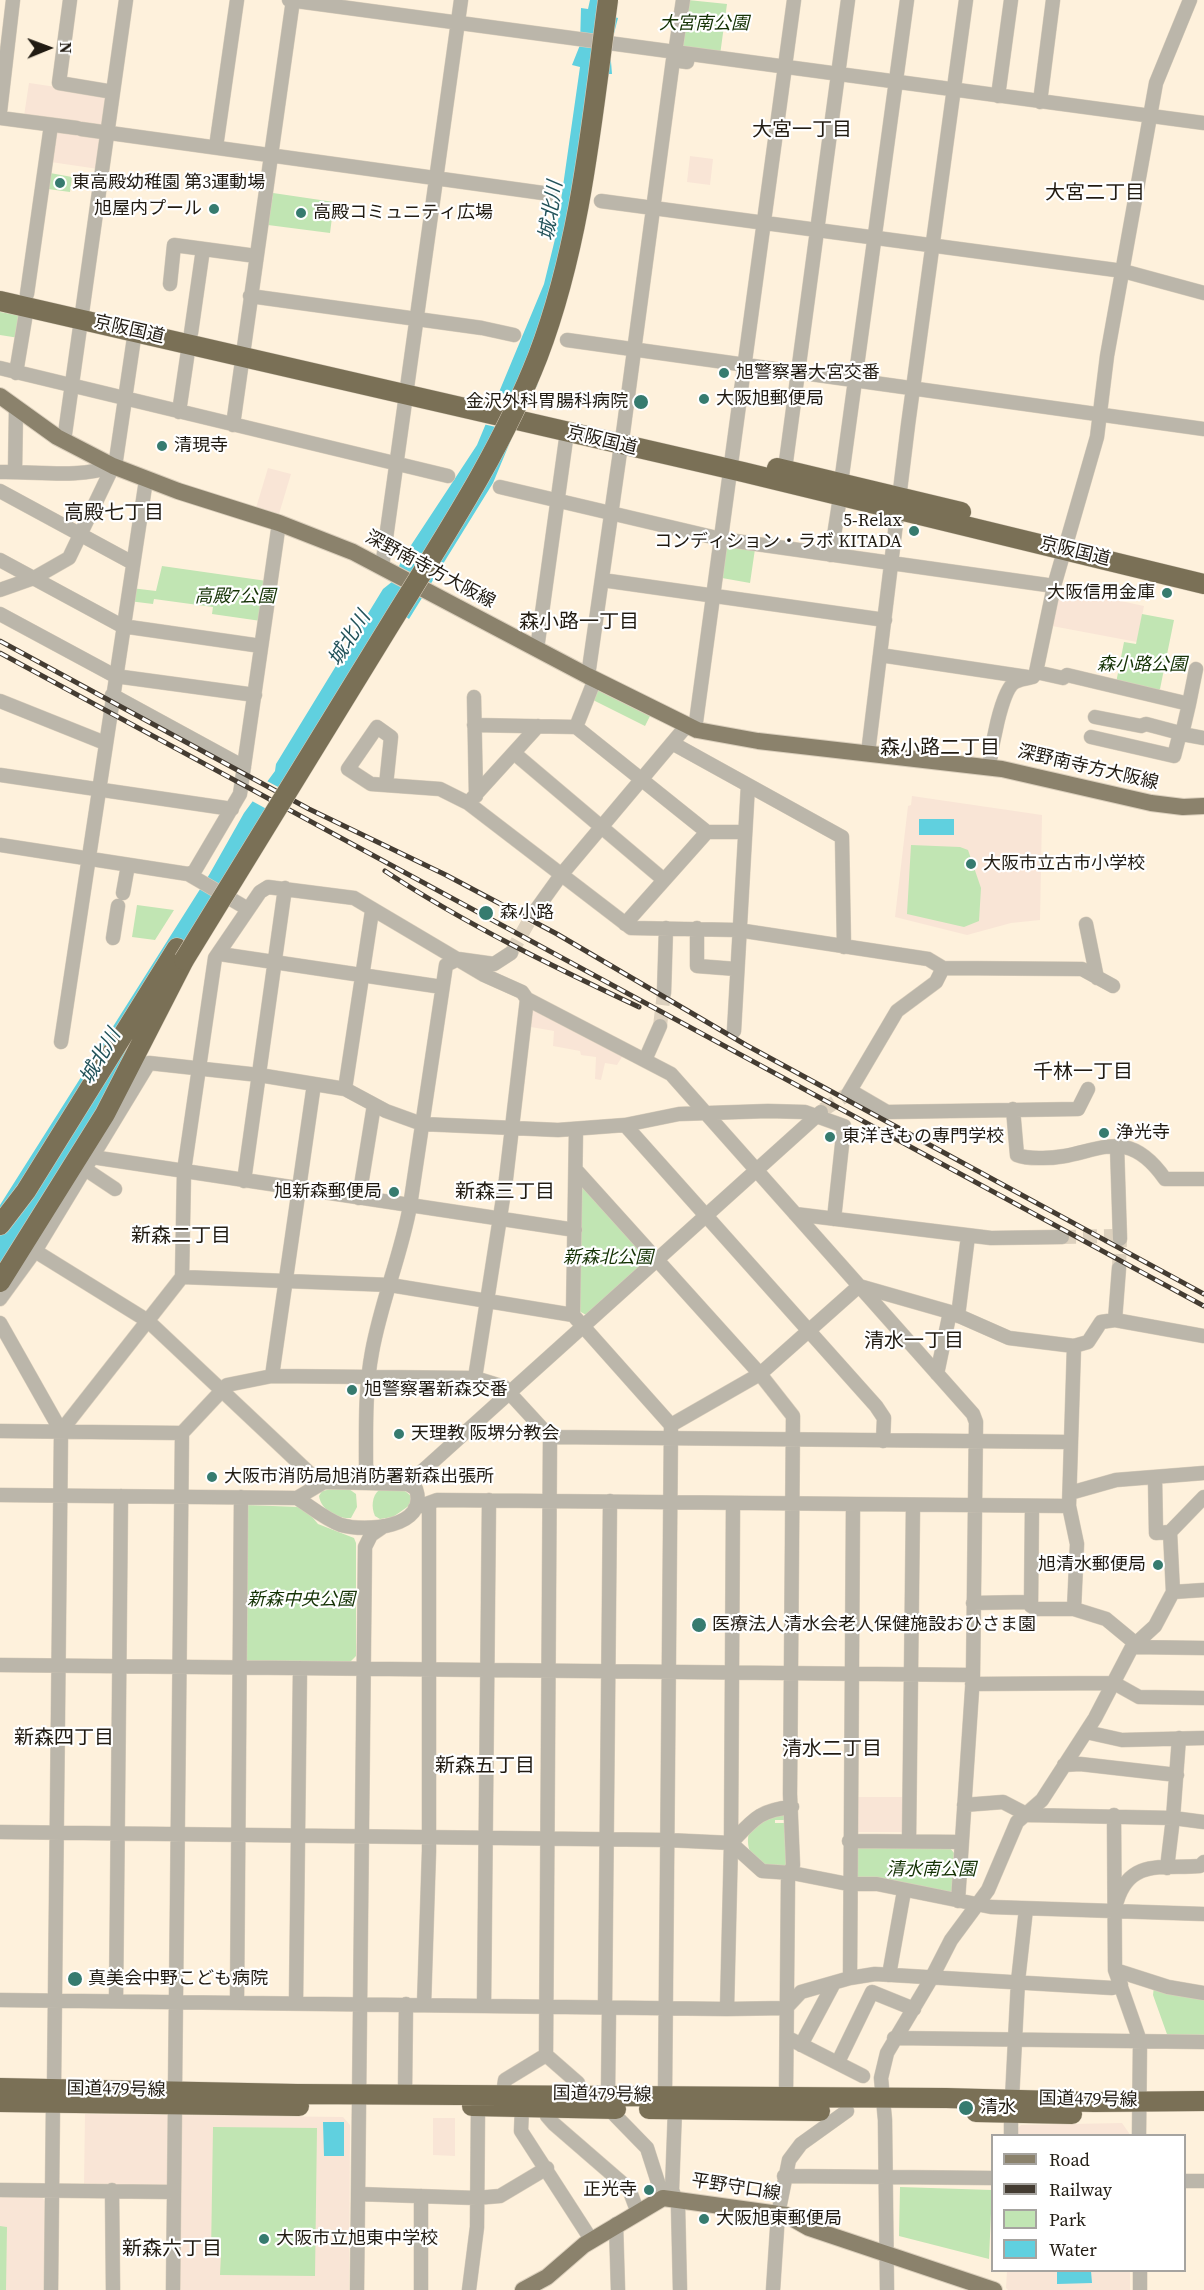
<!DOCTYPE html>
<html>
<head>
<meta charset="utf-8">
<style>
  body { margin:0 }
  #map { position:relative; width:1204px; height:2290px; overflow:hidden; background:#fef1dc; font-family:"Source Serif 4",serif }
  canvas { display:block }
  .legend { position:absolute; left:991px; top:2134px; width:195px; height:138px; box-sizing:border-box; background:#fff; border:2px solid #a6a4a0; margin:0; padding:8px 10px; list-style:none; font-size:18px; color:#211b12 }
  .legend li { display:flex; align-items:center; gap:12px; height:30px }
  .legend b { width:30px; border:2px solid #a6a4a0 }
  .north { position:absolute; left:18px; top:18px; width:60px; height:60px; -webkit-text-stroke:4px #fff; paint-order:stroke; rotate:89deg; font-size:16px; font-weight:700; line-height:24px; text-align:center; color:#211b12 }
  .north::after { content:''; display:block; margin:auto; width:21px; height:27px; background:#211b12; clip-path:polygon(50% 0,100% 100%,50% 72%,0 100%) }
</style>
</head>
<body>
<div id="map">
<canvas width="1204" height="2290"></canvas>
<ul class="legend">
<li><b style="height:8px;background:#8b826c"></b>Road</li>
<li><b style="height:8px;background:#443c32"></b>Railway</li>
<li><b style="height:16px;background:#c1e5b3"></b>Park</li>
<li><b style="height:16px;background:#60d0df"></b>Water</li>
</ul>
<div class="north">N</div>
</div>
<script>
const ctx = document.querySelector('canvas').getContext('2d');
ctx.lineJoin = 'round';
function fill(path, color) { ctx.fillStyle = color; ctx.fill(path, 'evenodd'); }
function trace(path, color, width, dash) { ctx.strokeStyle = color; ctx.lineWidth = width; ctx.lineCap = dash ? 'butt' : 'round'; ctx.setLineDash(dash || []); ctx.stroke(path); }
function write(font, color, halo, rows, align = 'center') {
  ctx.font = font + ' "Source Serif 4","Noto Sans JP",serif'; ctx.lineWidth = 4.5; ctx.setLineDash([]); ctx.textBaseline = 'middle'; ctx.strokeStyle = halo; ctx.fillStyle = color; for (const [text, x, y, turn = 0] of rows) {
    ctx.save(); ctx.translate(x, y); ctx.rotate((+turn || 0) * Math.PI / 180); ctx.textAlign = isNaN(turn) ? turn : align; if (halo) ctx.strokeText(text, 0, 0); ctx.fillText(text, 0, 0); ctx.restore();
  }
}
fill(new Path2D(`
  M29,83L110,95L105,128L24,116Z
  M56,130L102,136L98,169L51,162Z
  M690,156L713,159L710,185L687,182Z
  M268,468L291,474L279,514L256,508Z
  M1061,588L1144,606L1137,642L1052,626Z
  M912,796L1042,815L1040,920L1011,923L967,935L895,917L908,806L911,805Z
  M533,1004L625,1052L617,1065L605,1063L601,1080L595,1079L596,1057L581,1055L580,1051L553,1046L554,1031L531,1027Z
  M856,1797H905V1832H856Z
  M85,2114L343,2117L350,2125L349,2290H178L179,2188L84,2185Z
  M433,2118H455V2156L433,2155Z
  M1122,2123L1131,2136H1016L1017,2129L1021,2125Z
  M0,2196H41L45,2201L46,2290H0Z
  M1007,2271H1130V2290H1008L1006,2288Z`), '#f9e5d6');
fill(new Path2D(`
  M688,0L727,4L720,55L687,51L682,44Z
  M50,173L72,177L70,192L48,189Z
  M273,193L334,202L330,233L268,225Z
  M0,312L23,316L19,338L0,335Z
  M729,545L755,549L750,583L722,578L725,547Z
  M162,566L267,581L261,621L212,614L213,607L154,599L153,604L129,601L131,588L156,591Z
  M1142,614L1174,620L1160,689L1156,692L1116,683L1124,642L1136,644Z
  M598,688L651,714L645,726L591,699Z
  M911,845L960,847L968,850L981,888L979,921L964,927L907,914Z
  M137,905L174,910L155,940L132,937Z
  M585,1187L647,1256V1262L588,1316L579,1311L580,1188Z
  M337,1488L349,1489L356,1494L357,1507L351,1518C337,1519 321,1510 319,1496L322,1491Z
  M379,1490H404L412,1497L410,1505L393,1517L380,1519L375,1516C371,1507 372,1496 379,1490Z
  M246,1505L299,1507L308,1512L318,1524L354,1538L356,1543V1656L350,1662L248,1661L244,1657Z
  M787,1812V1820H775V1823H788V1866C759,1873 739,1852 752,1824Z
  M859,1847L950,1848L954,1853L952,1891L947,1894L857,1881L854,1853Z
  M1154,1986L1204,1997V2038L1168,2037L1153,1995Z
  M213,2127L317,2128L315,2276L220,2275L221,2254H211Z
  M900,2187L992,2190L989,2259L899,2236Z
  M0,2226L7,2227L6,2290H0Z`), '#c1e5b3');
fill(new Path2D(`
  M590,0H616L614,17L618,18L610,49L612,74H607L537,386L528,399L493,483L409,619L405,616L0,1267V1205L209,875L244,813L275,771L276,764L383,589L393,581L402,559L477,445L544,284L556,235L580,67L572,65L580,45L581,8L588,9Z
  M919,819H954V835H919Z
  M323,2122H344V2156H324Z
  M1057,2271H1091L1092,2283L1057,2284Z`), '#60d0df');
fill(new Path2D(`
  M497,392L531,400L517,432L483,424Z
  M265,780L297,797L283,818L252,801Z`), '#fef1dc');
trace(new Path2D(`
  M511,953L533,914
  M660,1026L664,993
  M823,1110L848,1094
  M1062,1237L1114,1236
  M1119,1268L1120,1239`), '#ddd1be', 14, [14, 7]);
const minor = new Path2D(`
  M70,0L59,83L113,92
  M289,0L1204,123
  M675,53L683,0
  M998,96L1011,0
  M1040,102L1053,0
  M0,112L13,0
  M0,118L77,128
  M81,129L550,194
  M216,147L237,0
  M601,201L1123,271L1204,293
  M170,284L174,245L256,256
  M27,294L51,125
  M250,296L482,328L514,335
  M191,333L203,249
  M567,340L1204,429
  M0,368L448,476
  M16,373L27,307
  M179,412L189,344
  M233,425L293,0
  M623,433L673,60L687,62
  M64,441L126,0
  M785,469L848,0
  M0,472C36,471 79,479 113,466
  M15,472L16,409
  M841,483L907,0
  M500,487L721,539L1054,586
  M0,491L131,562
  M831,555L840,497
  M0,560L122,626L261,646
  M382,567L461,0
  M602,580L885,620
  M0,590L34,578L69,558L116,460L135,331
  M0,614L115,676L255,695
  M537,649L567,432
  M880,655L1027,677
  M1036,672L1063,678L1067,675L1189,704L1182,734L1204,738
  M588,676L621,445
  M112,695L244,767
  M474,697L476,796
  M0,701L105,743
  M1189,704L1196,669
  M1095,717L1141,726L1146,724L1180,733
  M474,725L576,727L595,679
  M576,727L707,832H744
  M1091,737L1174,756L1180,733L1182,734
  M672,743L842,837L844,947
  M514,753L664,880
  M868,753L908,425L966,0
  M989,767C991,751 1001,690 1015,682C1020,679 1028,678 1033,677L1036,672L1054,586L1097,437L1107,356L1156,83L1190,0
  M0,775L232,809
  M386,785L391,737L377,727L348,769L371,784L440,789L468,803L631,928L738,930L928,959L943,968L1082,969L1113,986
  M468,803L538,726
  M0,845L188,874L248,909
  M188,874L194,872L240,794L279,523
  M123,893L128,865
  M533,914L561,875L683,730L696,722L794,0
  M625,924L707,832
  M1086,924L1097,978
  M697,928V966L736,969
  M113,938L118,906
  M220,954L442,987
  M664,993L666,928
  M734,1031L748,785
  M61,1042L146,480
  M645,1060L660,1026
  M345,1089L372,911
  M851,1091L887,1112L1078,1109L1088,1089
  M848,1094L897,1011L936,982L943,968
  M1013,1109L1017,1155C1024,1158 1031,1158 1039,1158C1093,1160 1123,1119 1165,1179H1204
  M625,1125L876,1406L884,1418L883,1441
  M1117,1146L1120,1239
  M92,1157L575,1230
  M85,1169L115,1189
  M576,1170L760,1374L793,1416L790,1794L793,1865L788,1879L786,2097
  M244,1181L285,888
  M359,1198L374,1105
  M795,1214L991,1238L1062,1237
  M35,1251L148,1321L319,1482
  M182,1277L390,1285L573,1315L671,1425L665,2095
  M0,1299L35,1251L149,1063L259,1075L345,1089L386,1111L422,1124L558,1130L625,1125L679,1114L768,1111L805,1112L844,1126L834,1219
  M573,1315L576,1129
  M958,1316L968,1236
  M1115,1320L1119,1268
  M0,1323L61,1431L54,2089
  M937,1374L950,1312
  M272,1376L314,1084
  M475,1378L506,1179L527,999
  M671,1425L760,1374L859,1286L950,1312L1009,1338L1074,1346L1088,1342L1101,1322L1115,1320L1204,1336
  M0,1431L182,1433
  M61,1431L182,1277L184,1171L215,958L260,892L268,887L354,898L484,975L522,992L527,999L671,1074L973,1414L976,1422L973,1675L958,1901
  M550,1437L1070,1442
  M1155,1477L1156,1533L1170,1532
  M376,1482L371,1477L366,1466C366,1428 365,1389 372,1352C381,1302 401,1255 410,1206L446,965L458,959L494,964L511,953
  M408,1484L821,1112
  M1070,1493L1116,1480L1204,1473
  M0,1495L297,1498L324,1482L408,1484L416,1489C429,1528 365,1532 341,1525C325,1519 311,1507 297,1498
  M415,1508L437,1500L1069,1506
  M1173,1592L1204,1590
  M973,1603L1027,1602L1035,1609H1074L1106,1619L1135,1643
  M1031,1606L1032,1506
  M1074,1609L1077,1544L1069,1506L1074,1346
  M1132,1647L1204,1648
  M0,1665L973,1675
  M972,1684L1114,1683L1139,1697L1204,1698
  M1086,1732L1122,1740L1204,1738
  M1179,1738L1173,1818L1204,1822
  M1064,1765L1080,1764L1177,1775
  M964,1805L1003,1802L1028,1815L1173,1818L1167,1868
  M1114,1815L1115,1970L1140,2041L1139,2136
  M0,1832L667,1840L731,1843L762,1871L792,1873L848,1884H877L991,1907L1204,1914
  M849,1841L961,1842
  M909,1841L913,1505
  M731,1843C753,1820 759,1810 792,1807
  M1117,1901C1130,1858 1164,1869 1200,1866L1204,1862
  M1115,1970L1168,1987L1204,1993
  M889,1975L904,1891
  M850,1978L853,1504
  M0,2000L727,2009L786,2008L801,1992L850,1978L875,1974L1112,1988L1121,1985
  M116,2001L121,1496
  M237,2002L241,1497
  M296,2003L300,1668
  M424,2005L429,1851V1503
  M484,2005L489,1500
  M605,2007L610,1501
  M727,2009L731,1843L733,1503
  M788,2038L863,2076
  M894,2038L1204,2042
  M801,2045L834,1983
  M838,2062L872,1992L914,2009
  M175,2090L182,1433L227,1385L272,1376L475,1378L504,1387L550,1437L546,2055L578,2083L580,2095
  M405,2093L406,2004
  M503,2094L505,2080L546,2055
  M608,2095L609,2007
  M1012,2099L1018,1981L1026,1909
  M522,2108L521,2131L592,2241
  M546,2108L547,2116L554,2124L629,2189L638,2213
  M609,2109L647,2148L663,2198
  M675,2109L672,2190L678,2205L680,2290
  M1011,2136V2113
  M784,2176L992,2178
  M1184,2181H1204
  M0,2190L174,2192
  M112,2190L113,2290
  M358,2194L476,2198L500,2196L547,2168
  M616,2224L618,2290
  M1140,2270V2290
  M51,2290L53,2103
  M173,2290L175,2104
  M357,2290L365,1547L371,1535L384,1526
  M421,2290V2196
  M469,2290L477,2227L478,2107
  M773,2290L778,2214L789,2160L801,2144L847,2111
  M887,2290L885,2120L881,2078L887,2053L931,1979L951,1940L988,1890L1017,1822L1042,1800L1095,1718L1132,1647L1155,1626L1173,1592L1170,1532L1204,1497`);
const major = new Path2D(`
  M0,396L57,437L113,466L178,491L279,523L353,552L588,676L697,730L758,741L1002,769L1151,803L1183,807L1204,806
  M523,2290L547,2277L584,2245L663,2198L786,2215L809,2228L994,2290`);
const highway = new Path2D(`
  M0,301L743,472L1204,584
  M777,468L961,512
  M0,1225L26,1191L177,948
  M0,1282L105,1114L184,960
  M0,2088L297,2094L946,2098L1094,2102L1204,2101
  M0,2102L299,2106
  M472,2106L616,2109
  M649,2109L820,2111
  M976,2112L1072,2114`);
trace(minor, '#dbcfbc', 15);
trace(major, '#dbcfbc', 18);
trace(highway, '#dbcfbc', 21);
trace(minor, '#bbb6aa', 14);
trace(major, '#8b826c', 16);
trace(highway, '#7a7056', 20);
const rail = new Path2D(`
  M0,641L309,809L446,875L557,934L746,1045L1204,1294
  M0,653L1204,1306
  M385,871C465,924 552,966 639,1007`);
trace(rail, '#443c32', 5);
trace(rail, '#fff', 3, [9]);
const highwayBridge = new Path2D(`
  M184,960C253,848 322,735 391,623C444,537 501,451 538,356C581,243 592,120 608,0`);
trace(highwayBridge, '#dbcfbc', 21, []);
trace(highwayBridge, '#7a7056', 20);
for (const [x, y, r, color] of [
  [60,183,6,"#367b6f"],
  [214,209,6,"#367b6f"],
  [301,213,6,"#367b6f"],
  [724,373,6,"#367b6f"],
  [704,399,6,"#367b6f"],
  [641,402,8,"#367b6f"],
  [162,446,6,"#367b6f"],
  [914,531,6,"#367b6f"],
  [1167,593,6,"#367b6f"],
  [971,864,6,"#367b6f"],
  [486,913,8,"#367b6f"],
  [1104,1133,6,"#367b6f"],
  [830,1137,6,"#367b6f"],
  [394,1192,6,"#367b6f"],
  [352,1390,6,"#367b6f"],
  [399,1434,6,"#367b6f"],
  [212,1477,6,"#367b6f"],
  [1158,1565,6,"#367b6f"],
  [699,1625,8,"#367b6f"],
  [75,1979,8,"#367b6f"],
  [966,2108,8,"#367b6f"],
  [649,2190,6,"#367b6f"],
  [704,2219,6,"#367b6f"],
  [264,2239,6,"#367b6f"]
]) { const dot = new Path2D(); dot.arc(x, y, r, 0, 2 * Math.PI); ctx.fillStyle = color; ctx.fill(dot); trace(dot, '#fff', 2); }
write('italic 18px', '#143204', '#fff', [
  ["大宮南公園",704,24],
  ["高殿7公園",235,597],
  ["森小路公園",1142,665],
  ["新森北公園",608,1258],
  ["新森中央公園",301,1600],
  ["清水南公園",931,1870]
]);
write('18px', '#211b12', '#fff', [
  ["東高殿幼稚園 第3運動場",72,183],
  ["旭屋内プール",202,209,"right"],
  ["高殿コミュニティ広場",313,213],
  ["旭警察署大宮交番",736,373],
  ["大阪旭郵便局",716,399],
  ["金沢外科胃腸科病院",628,402,"right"],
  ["清現寺",174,446],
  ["5-Relax",902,521,"right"],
  ["コンディション・ラボ KITADA",902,542,"right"],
  ["大阪信用金庫",1155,593,"right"],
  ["大阪市立古市小学校",983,864],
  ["森小路",500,913],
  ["浄光寺",1116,1133],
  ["東洋きもの専門学校",842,1137],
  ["旭新森郵便局",382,1192,"right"],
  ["旭警察署新森交番",364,1390],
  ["天理教 阪堺分教会",411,1434],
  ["大阪市消防局旭消防署新森出張所",224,1477],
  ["旭清水郵便局",1146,1565,"right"],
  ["医療法人清水会老人保健施設おひさま園",712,1625],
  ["真美会中野こども病院",88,1979],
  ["清水",980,2108],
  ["正光寺",637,2190,"right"],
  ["大阪旭東郵便局",716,2219],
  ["大阪市立旭東中学校",276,2239]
], 'left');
write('18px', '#211b12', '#fff', [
  ["京阪国道",129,330,13],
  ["京阪国道",602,441,14],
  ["京阪国道",1075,552,14],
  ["深野南寺方大阪線",430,570,28],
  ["深野南寺方大阪線",1088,768,13],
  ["国道479号線",116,2090,1],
  ["国道479号線",602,2095,1],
  ["国道479号線",1088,2100,1],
  ["平野守口線",736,2188,9]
]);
write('20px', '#211b12', '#fff', [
  ["大宮一丁目",802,131],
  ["大宮二丁目",1095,194],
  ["高殿七丁目",114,514],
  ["森小路一丁目",579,623],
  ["森小路二丁目",940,749],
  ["千林一丁目",1083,1073],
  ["新森三丁目",505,1193],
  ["新森二丁目",181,1237],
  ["清水一丁目",914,1342],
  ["新森四丁目",64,1739],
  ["清水二丁目",832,1750],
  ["新森五丁目",485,1767],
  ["新森六丁目",172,2250]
]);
write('italic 20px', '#23535a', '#fff', [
  ["城北川",552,211,-81],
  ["城北川",350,639,-58],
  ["城北川",101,1057,-60]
]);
</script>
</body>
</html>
